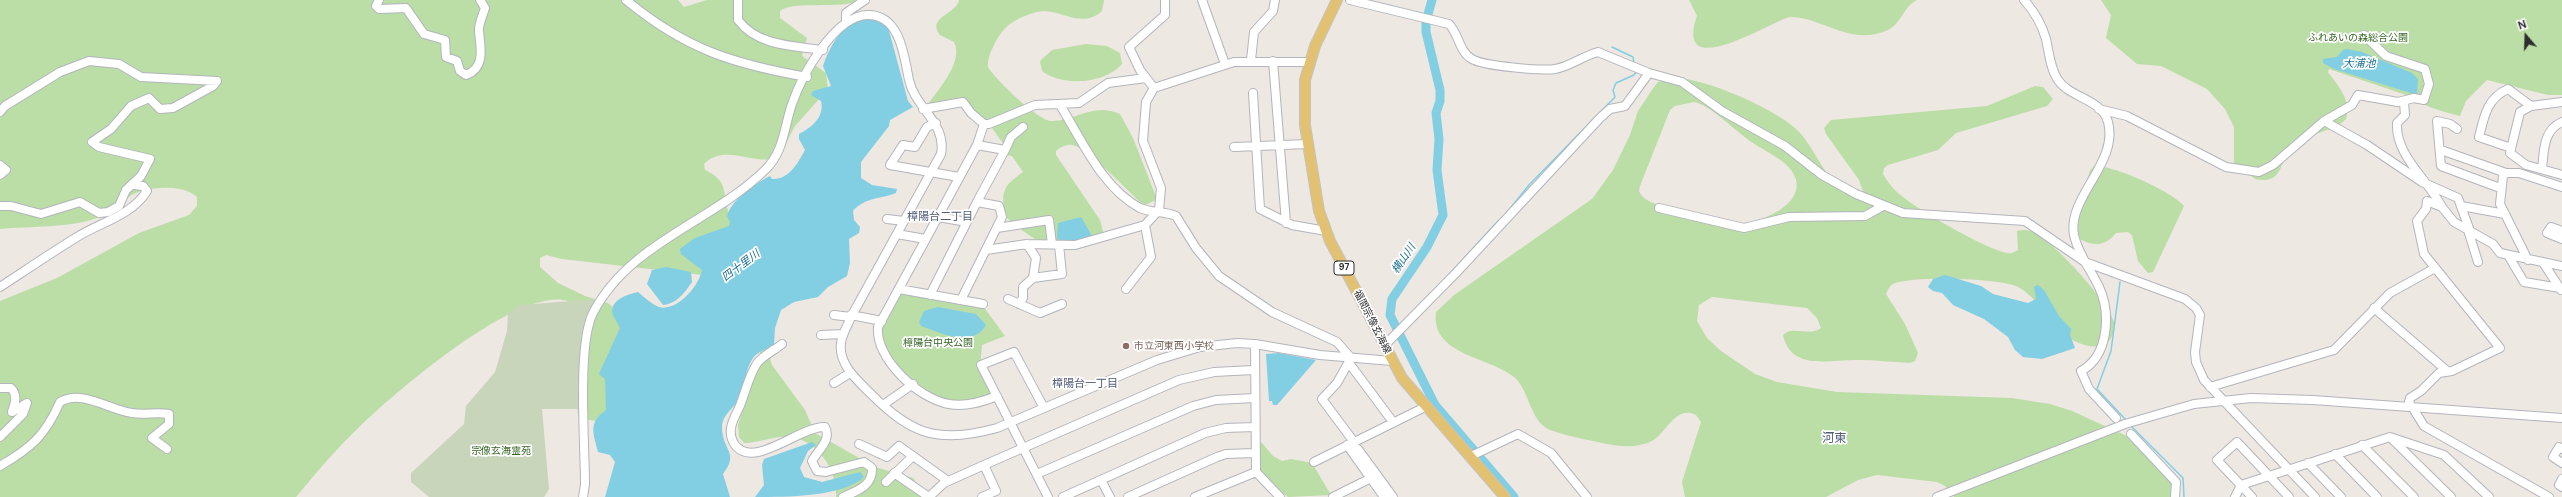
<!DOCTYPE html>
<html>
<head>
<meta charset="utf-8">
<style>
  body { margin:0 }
  #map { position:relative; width:2562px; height:497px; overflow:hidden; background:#ede8e2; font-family:"DM Sans",sans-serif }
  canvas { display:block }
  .north { position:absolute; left:2506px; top:16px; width:40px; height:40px; -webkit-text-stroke:3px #fff; paint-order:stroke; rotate:341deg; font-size:11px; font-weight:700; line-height:16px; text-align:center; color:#2e2e2e }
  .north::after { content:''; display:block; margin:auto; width:14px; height:18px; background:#2e2e2e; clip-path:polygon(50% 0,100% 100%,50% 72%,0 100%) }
</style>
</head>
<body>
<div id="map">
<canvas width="2562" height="497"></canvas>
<div class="north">N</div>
</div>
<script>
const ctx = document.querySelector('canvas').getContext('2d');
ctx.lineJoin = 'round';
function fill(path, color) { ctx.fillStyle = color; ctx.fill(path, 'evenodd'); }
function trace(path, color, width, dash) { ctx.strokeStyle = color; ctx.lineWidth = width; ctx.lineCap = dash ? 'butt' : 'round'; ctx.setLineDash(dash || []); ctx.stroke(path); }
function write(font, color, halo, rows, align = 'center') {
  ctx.font = font + ' "DM Sans","Noto Sans JP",sans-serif'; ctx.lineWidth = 3.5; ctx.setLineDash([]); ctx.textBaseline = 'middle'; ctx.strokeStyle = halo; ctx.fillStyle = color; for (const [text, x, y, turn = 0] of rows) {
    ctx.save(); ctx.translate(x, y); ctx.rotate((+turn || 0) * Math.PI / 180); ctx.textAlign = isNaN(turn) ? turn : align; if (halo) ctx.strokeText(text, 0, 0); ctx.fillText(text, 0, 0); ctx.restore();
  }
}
fill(new Path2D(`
  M0,0H678L684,7L707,0H862C841,10 793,0 780,11V18L807,38L802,56L826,73L828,89L795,126L779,157C755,167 725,142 704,164L705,170C727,180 723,190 728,211L740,221L702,275L562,259L546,255L540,258V267L558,283L585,296L608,303L619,313L674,337L598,421L580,419L578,415L568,301C521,286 407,383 373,414C345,439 320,468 296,497H0V301L57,278L139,233L189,215L197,206V197C182,184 153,187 136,193C122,199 111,213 97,218C70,228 29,226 0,229Z
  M959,0H1104L1102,11C1083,28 1065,12 1044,11C1035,11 1028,15 1020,18C1008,24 1003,29 996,41C992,49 987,58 988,67C995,79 1039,122 1052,121C1078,120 1093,102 1120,114L1133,138L1155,194L1156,200L1145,205L1139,201C1126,189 1088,149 1073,145C1066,144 1061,147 1056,151V155L1100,220L1104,235C1091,255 1058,247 1039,241C1033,239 1011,222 1006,217C1000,192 1003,186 1023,172L1012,156L1006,155L1007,149L987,121L980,118L964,100L928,104C939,89 964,61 954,42L940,35C926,17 957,14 959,0Z
  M1689,0H1917C1903,7 1901,24 1888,30C1850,47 1823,17 1790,17C1771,21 1673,85 1697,16Z
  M2101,0H2562V95H2548L2487,80L2466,101L2460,116C2442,111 2426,108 2412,97L2329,69L2328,72C2338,86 2352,100 2346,119C2333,133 2306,132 2292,147C2278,161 2285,185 2255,179L2234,163V127L2225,109L2207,89L2161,66L2137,64L2106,38L2111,15Z
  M1086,44L1107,46L1120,53L1122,64C1104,84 1063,87 1042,71L1040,61L1052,50Z
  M1676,78C1707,79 1773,108 1796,129C1817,148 1827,190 1857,196L1863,191L1859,180L1826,134L1824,128L1831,120L1987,106L2035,86L2043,87L2053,99L2047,106L1956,133L1938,150L1888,165L1884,168L1883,174C1888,183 1895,191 1903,197C1917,209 1998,257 2012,253L2018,250L2017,231C2024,229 2030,230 2037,234C2056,245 2108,301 2114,322C2116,328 2113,336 2109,341C2099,353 2074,343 2065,335C2047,320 2037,296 2016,286C1997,278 1915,276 1895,283C1890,285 1888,289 1886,294L1905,324L1918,353L1915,361L1910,363C1893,362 1875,360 1858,360C1831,359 1791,372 1783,335C1792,325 1810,337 1821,328L1817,318L1807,308L1712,297L1699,305L1697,321L1707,338L1721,351L1755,374L1777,382L1837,392L2012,398L2050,404L2072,411L2129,437L2174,483L2173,497H1954L1945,486L1937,482L1877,475L1858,480L1826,497H1685L1682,482L1701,422L1696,415C1675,405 1667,433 1652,441C1644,445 1632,447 1622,446C1612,446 1553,433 1546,428C1529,416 1529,390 1514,377C1490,357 1430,355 1436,312L1454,295L1592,199L1613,170L1630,135L1638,111L1654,87L1658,82ZM1694,102C1711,105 1737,133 1753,143C1766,152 1789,161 1795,177C1806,204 1761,223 1740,223C1716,224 1695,216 1673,209C1661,205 1644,203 1639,191L1640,186L1670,110L1675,106Z
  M2094,166C2111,164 2174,192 2184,206L2153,272L2148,273L2138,261L2132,235L2128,232L2116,233C2105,247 2091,247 2077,237L2075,216L2090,171Z
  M899,292L983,306L1005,336L982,345L980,368L993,394L991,396L954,403L926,393L882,350L880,330Z
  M764,339L772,365L805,410L815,433L875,467L913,478L926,497H836C838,470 817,440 790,437C775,435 759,443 744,443L739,437L738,425Z
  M1262,443L1273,456L1282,461L1291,459L1312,463L1331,495L1288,497L1260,474L1257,444Z`), '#bbdda6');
fill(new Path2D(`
  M597,299C577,331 581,372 581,409H542L549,489L544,497H429L411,482V473L464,424L466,406L495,372L507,331L508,313L520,305Z`), '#c9d5bb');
fill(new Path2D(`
  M867,19L880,21L888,27L908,101L913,107L890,120L889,126L861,162V178L872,185L897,189L896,193C881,199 865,197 853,211L854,220L860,227L859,233L849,239L850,263L847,276L828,287L818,297L794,302L781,310L775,328L774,345C767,349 757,352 753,358C745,369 745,386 739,399C734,408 722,415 722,427C722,451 740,452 723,474L730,497H605L615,462L610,455L598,452C593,432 588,423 606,410L605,379L599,374L620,328C618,323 616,321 614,317C606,301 628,294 638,292C644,297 653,305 659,307C677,312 699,286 702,270L681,254L680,249L695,238L729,226L730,222L727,216C732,199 755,184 770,176L772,179C789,180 798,163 805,150L799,139V134C811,128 825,117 821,101L811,95L813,91L831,86L823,66C830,46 842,22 867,19Z
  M2347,49L2362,52L2412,73L2418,79L2417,95L2334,69L2323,63V59L2337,57L2343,50Z
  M1081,217L1092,236C1077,242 1071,243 1057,239L1058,223Z
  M666,267L691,272L692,282C685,293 676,304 663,305L647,284L652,270Z
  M1945,275L1981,286L1993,294L2028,303L2036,299L2034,287L2038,285L2044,290L2059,316L2071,329L2070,335L2075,348L2042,359L2023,357L2015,350L2008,337L1984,319L1953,305L1942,293L1933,291L1928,287L1933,279Z
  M938,307L976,314L986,325C972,349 941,333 921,326L919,322L924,311Z
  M1279,353L1316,360L1277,405H1273L1272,401H1269L1266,354Z
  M812,442L816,445L808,451L800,468L804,477L822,482L860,472L864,477C843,497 786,497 755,497L764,485L762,465L764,459Z`), '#82cee2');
trace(new Path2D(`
  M1612,47L1633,57L1634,63
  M1508,211L1529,185L1615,97L1613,90L1616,83L1634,75L1637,71
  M1444,280L1498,221
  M2120,282L2111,351L2097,389L2126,420
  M2131,426L2183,478L2184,497`), '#82cee2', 1.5);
trace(new Path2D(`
  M1432,0L1426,21V32L1440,90V101L1436,113L1439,139L1437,170L1443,215L1427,247L1392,299L1390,315L1435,405L1514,497`), '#82cee2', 9);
const minor = new Path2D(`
  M379,0L376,6L379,9L406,8L424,34L445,40L446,57L457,61L460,71L466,75C485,68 481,49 479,32C478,25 483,15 485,8L480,0
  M626,0C685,49 733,64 807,77
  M738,0V20C757,46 794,46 823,50
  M1202,0L1225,64
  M1350,0L1449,24C1459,34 1459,52 1472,59C1483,66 1542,71 1555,69C1569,67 1583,56 1598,52L1649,73L1682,82L1722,111L1785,146L1822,175L1856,194L1903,213L2025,221L2085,262L2185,299L2196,308L2200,315L2195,352L2196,362L2204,380L2315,497
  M2024,0C2034,11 2042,25 2046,39C2049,52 2050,68 2058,80C2070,98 2102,99 2108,122C2119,163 2067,197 2074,235C2078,254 2091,270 2099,287C2111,313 2109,356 2081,371L2089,389L2116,418
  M846,22V13L865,0
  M1251,60L1254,32L1273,11L1275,0
  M1273,61L1286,223
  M1154,88L1140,70L1129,47L1165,15V0
  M1253,93L1260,209L1292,225L1326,231
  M2404,102L2405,115L2397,123C2395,155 2428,180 2442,207L2427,201L2426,209L2417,221L2424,254L2500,348L2452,371L2439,373L2421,391L2410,398L2409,402L2424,426L2549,497
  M2562,102L2531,106L2520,112L2510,153L2526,165L2562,175
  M1060,105C1082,140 1102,188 1140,208C1151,213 1165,211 1176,216L1196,248L1219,276L1272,312L1337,342L1351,358L1337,383L1322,399L1354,442
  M923,109L963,102L971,113L984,124H989L1035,105L1079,103L1108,83L1146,78
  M2099,109L2127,116L2226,167L2259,172L2273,165L2324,121L2352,105L2358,95L2398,102L2414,98L2424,100L2429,84L2425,69L2386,56L2364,35
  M0,112L5,106L60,72L89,61L119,64L141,77L217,81L213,86L173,108L160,109L149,98L131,106L111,129L92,142L99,147L150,159L141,176L126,190L119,206L108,212L99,213L80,202L41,214L11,206H0
  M2324,121L2367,145L2422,182L2458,198L2470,231L2493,244L2500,253L2562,266
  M936,123L927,127L915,147L903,145L890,165L959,177
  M984,124L977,145L878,327C875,359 919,399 949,404C966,407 982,402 997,396
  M2457,129L2450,124L2437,121L2441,166L2500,188
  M1234,147L1308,144
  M2511,148L2479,137C2484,117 2487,98 2508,89L2531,106
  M1005,150L1011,137L1023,127
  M2441,150L2506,173
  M0,165L6,170L0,175
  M2542,169C2544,151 2543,130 2562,122
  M2461,206L2505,214
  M2442,207L2454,222L2470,231
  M1659,208L1744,228L1789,217L1865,216L1883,206
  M938,217L967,222
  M887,219L904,221
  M997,228L1049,220L1052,244
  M2468,230L2478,262
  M2562,231L2551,227L2547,233L2562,239
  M897,234L925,239
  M1027,244L1036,258L1033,278L1062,274L1059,245
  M986,250L1027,244L1075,245L1145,225L1159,210L1161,188L1143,141L1146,102L1154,88L1234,62H1309
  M2508,255L2524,282L2560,288
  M2528,260L2500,204L2503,176L2506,173H2519L2562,187
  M2544,264L2561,290
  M0,287C26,270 51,253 77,237C101,222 131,216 147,191L143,186L134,185
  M899,289L983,304
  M1126,289L1151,257L1145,225
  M930,295L977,202
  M1008,299L1040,313L1062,304
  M961,300L1002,217L999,206L977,202L1005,150L977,145
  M1019,304L1023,298V287L1033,278
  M2374,308L2446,370
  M834,315L851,317
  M851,315L882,321
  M821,335L843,334
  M782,344C775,350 760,357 756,365C748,378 745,394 739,408C733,420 726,432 735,445C754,470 800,426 825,427C832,440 818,450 812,461L817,471L826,472L864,462L872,468C873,486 857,491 843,497
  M1255,344L1256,472L1280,497
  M1384,346L1456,273L1600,118L1610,109L1625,106L1649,73
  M1349,363L1393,422
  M834,383L850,373
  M2210,387L2334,350L2390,293L2435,268
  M0,388H11C18,395 15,403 12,412L27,403L23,414L0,437
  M883,405L913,384
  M1044,408L1014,352L981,365L1048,497
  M2131,434L2176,482L2175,497
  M2392,439L2451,497
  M859,444L887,457L899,446L948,481
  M1347,445L1358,449L1393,497
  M1347,445L1384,497
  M2362,445L2414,497
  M2562,449L2559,447L2553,457L2562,463
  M2335,454L2377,497
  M1469,457L1518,434L1551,453L1587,497
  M1314,462L1425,407
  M2308,463L2341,497
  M0,466C31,448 45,436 60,402C82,389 109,410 132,413C144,415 157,412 169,414V424L152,438L167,449
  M894,473L929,497
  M1037,474L1193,406L1216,400L1254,398
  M2562,479L2559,485L2562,487
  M1101,480L1110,497
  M886,482L913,456
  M583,497L585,484C585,445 577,344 593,313C629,243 712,222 765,170C784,152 784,127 792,104C802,75 835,15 868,15C900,15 904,55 909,80C915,108 947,123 941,154L851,317C848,325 842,334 841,343C838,364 857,380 871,394C912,435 939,444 997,428L1157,360L1200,347L1237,343L1255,344L1320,355L1392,361
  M929,497L944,483L984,465
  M982,497L996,491L984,465L1179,380L1214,372L1254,370
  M1063,497L1205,433L1226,428L1254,427
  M1128,497L1217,457L1226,454L1254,453
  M1195,497L1256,472
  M1333,497L1371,478
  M1937,497L2125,424L2194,404L2251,398L2313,400L2562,418
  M2235,497L2241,485L2390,437L2444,455L2489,497
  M2252,497L2217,460L2237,442L2289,497`);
const major = new Path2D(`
  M1337,0L1315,46L1305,80V125L1319,211L1330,241L1402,378L1505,497`);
trace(minor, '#b3b5bc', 10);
trace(major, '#c4c4c4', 12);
trace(minor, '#fff', 8);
trace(major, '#e2c272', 10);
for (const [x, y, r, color] of [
  [1126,346,4,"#8d6e63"]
]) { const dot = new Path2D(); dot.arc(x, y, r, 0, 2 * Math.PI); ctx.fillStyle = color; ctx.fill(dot); trace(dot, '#fff', 1.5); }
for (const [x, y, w] of [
  [1344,268,20]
]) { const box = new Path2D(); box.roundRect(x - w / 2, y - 7, w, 14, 3); ctx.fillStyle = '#fff'; ctx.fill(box); trace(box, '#2e2e2e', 1); }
write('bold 9px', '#2e2e2e', null, [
  ["97",1344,268]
]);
write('10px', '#356524', '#fff', [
  ["ふれあいの森総合公園",2358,38],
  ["樟陽台中央公園",938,343],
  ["宗像玄海霊苑",501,451]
]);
write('10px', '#2e2e2e', '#fff', [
  ["福間宗像玄海線",1372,322,63]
]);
write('10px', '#785e54', '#fff', [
  ["市立河東西小学校",1134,346]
], 'left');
write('italic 11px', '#1d7092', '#fff', [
  ["大浦池",2359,64],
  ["横山川",1404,259,-56],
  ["四十里川",741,266,-37]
]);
write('11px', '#525c7a', '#fff', [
  ["樟陽台二丁目",940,217],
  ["樟陽台一丁目",1085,384]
]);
write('12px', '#525c7a', '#fff', [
  ["河東",1834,439]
]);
</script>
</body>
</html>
